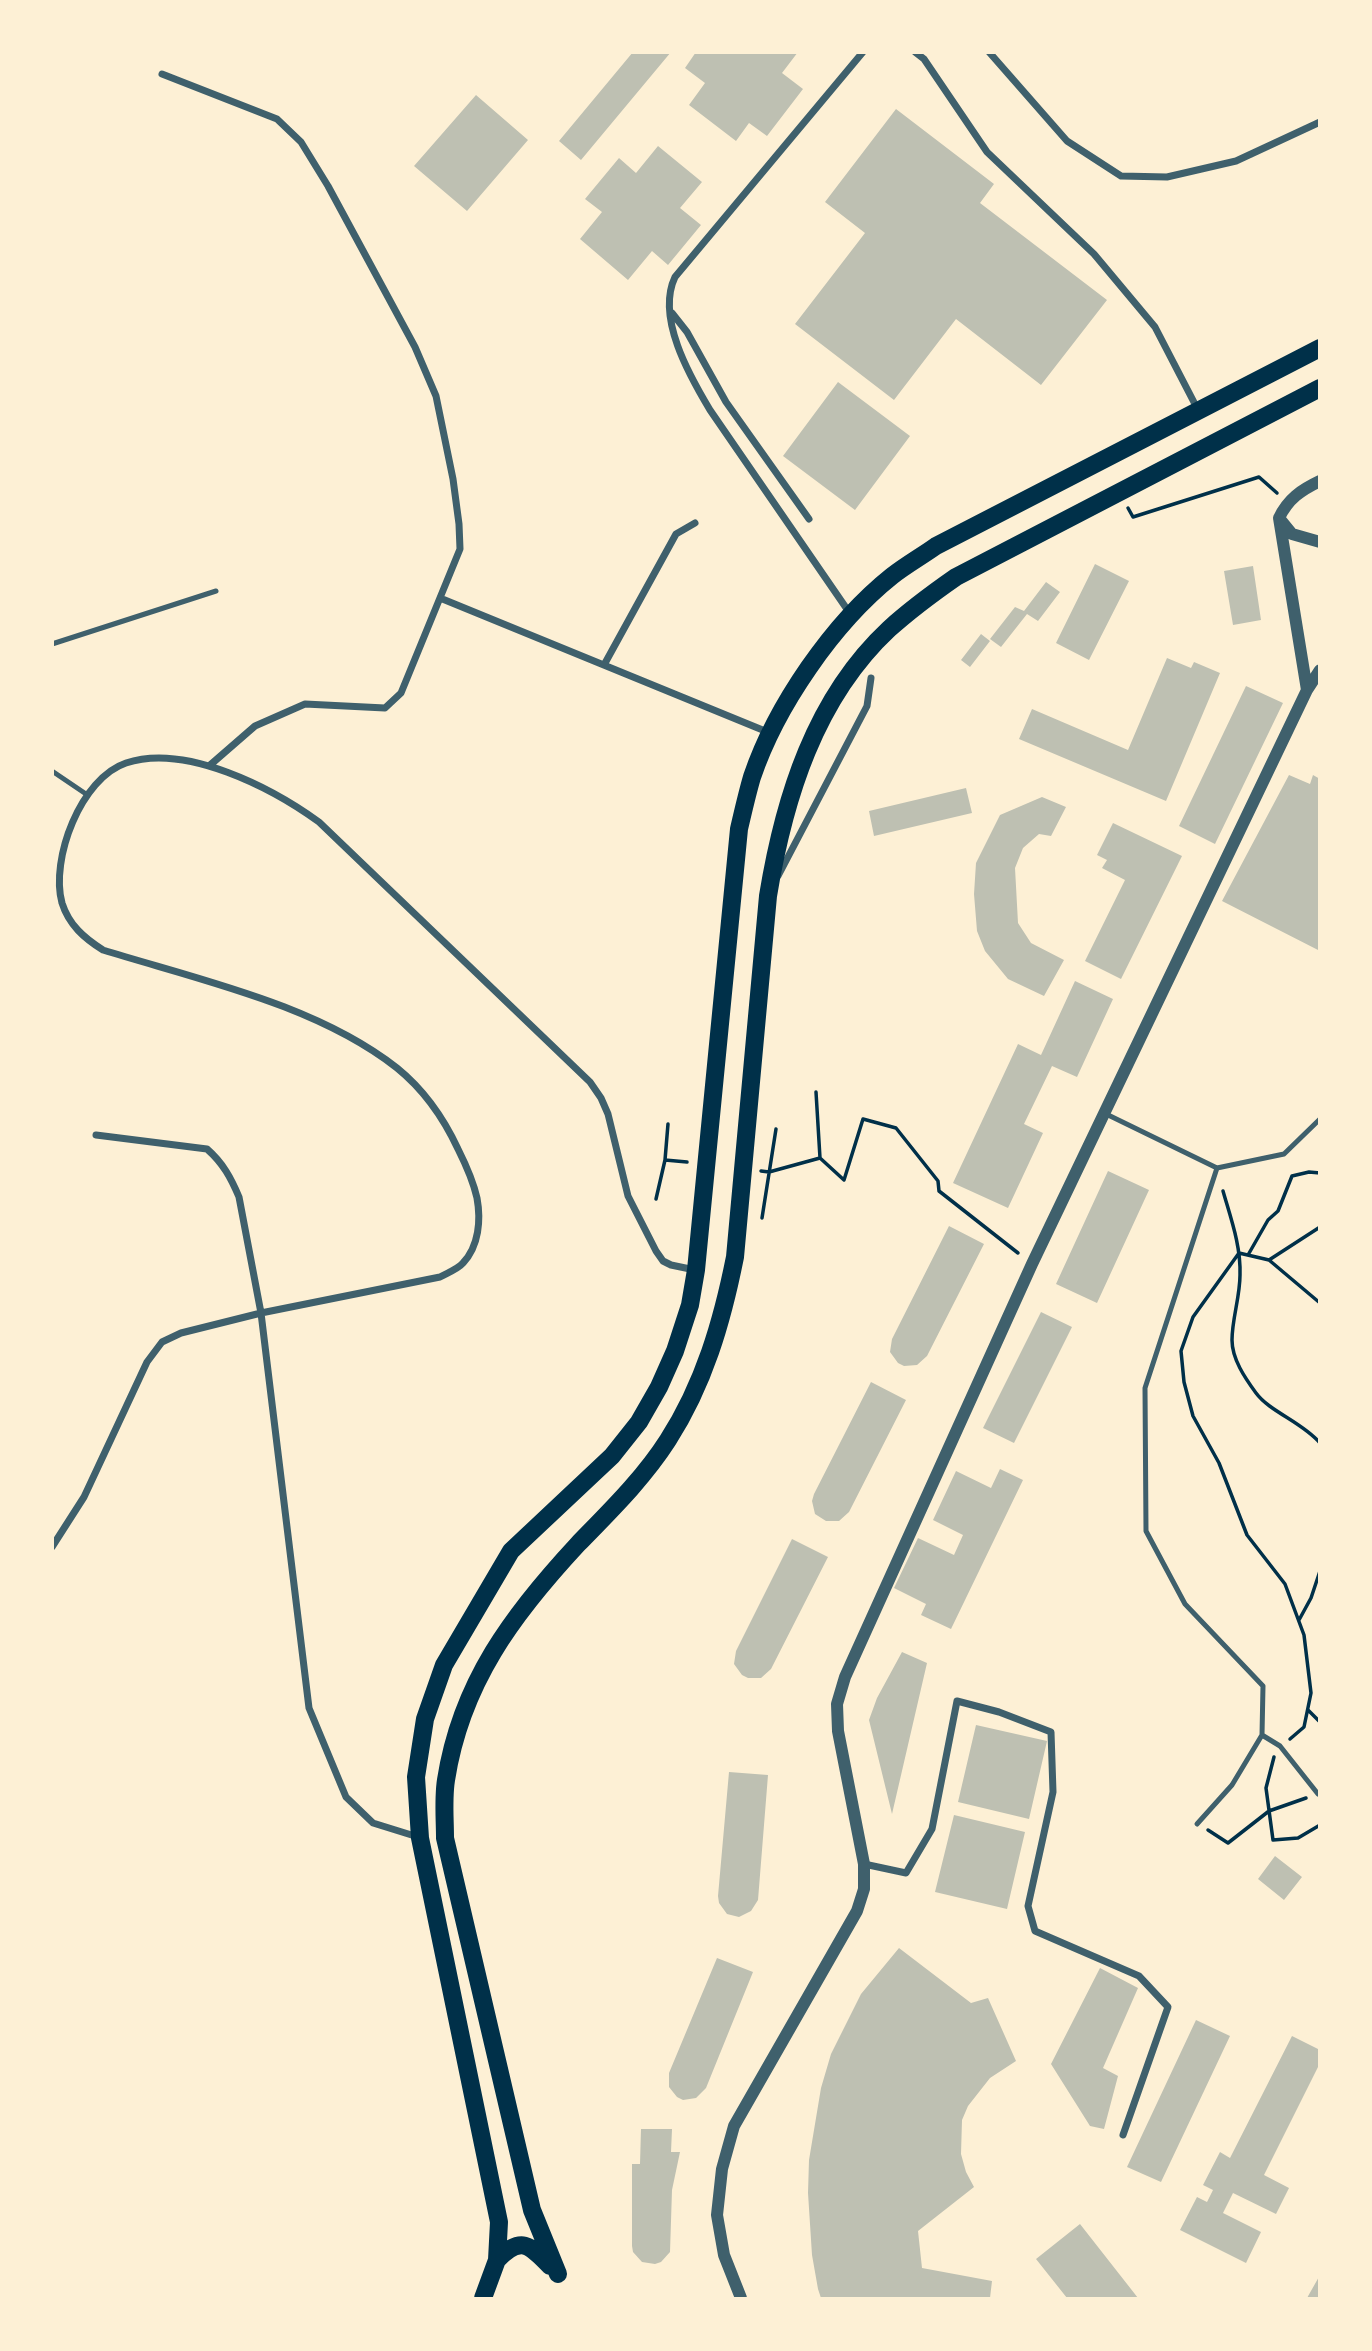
<!DOCTYPE html>
<html>
<head>
<meta charset="utf-8">
<style>
  body { margin:0 }
  #map { position:relative; width:1372px; height:2351px; overflow:hidden; background:#fdf0d5; font-family:"Fira Sans Condensed",sans-serif }
  canvas { display:block }
  .frame { position:absolute; inset:0; border:54px solid #fdf0d5; pointer-events:none }
</style>
</head>
<body>
<div id="map">
<canvas width="1372" height="2351"></canvas>
<div class="frame"></div>
</div>
<script>
const ctx = document.querySelector('canvas').getContext('2d');
ctx.lineJoin = 'round';
function fill(path, color) { ctx.fillStyle = color; ctx.fill(path, 'evenodd'); }
function trace(path, color, width, dash) { ctx.strokeStyle = color; ctx.lineWidth = width; ctx.lineCap = dash ? 'butt' : 'round'; ctx.setLineDash(dash || []); ctx.stroke(path); }
fill(new Path2D(`
  M633,52H671L581,160L559,141Z
  M696,52H798L782,73L803,89L767,136L749,123L736,141L689,105L705,83L685,68Z
  M476,95L528,140L467,211L414,166Z
  M896,109L994,184L980,203L1107,300L1041,385L956,319L894,400L795,324L865,233L825,202Z
  M658,146L702,182L680,208L701,225L668,265L652,251L628,280L580,239L602,212L585,199L619,158L636,173Z
  M838,382L910,436L855,510L783,456Z
  M1095,564L1129,581L1089,660L1056,643Z
  M1253,566L1261,620L1233,625L1224,571Z
  M1046,582L1060,592L1038,621L1027,614L1001,647L990,639L1015,607L1024,611Z
  M981,634L990,641L970,667L961,660Z
  M1167,658L1191,668L1194,662L1220,673L1166,801L1019,739L1032,709L1128,750Z
  M1246,686L1283,703L1215,844L1179,826Z
  M1289,775L1310,784L1313,775L1320,779V951L1222,901Z
  M966,788L972,813L874,836L869,811Z
  M1042,797L1066,807L1051,836L1039,834L1023,848L1015,868L1018,923L1031,943L1064,960L1044,996L1008,979L985,951L977,931L974,894L976,863L1000,815Z
  M1113,823L1182,856L1121,979L1085,961L1125,880L1102,868L1107,860L1097,855Z
  M1075,981L1113,999L1077,1077L1052,1066L1024,1124L1043,1133L1008,1208L953,1183L1018,1044L1041,1055Z
  M1108,1171L1149,1190L1097,1303L1056,1284Z
  M949,1226L984,1244L927,1356L917,1365L904,1366L898,1363L890,1352L892,1339Z
  M1041,1312L1072,1327L1014,1443L983,1428Z
  M871,1382L906,1400L849,1512L839,1521H826L815,1514L812,1501L814,1494Z
  M1000,1469L1023,1480L951,1629L921,1615L926,1604L894,1588L918,1538L954,1555L963,1535L933,1520L956,1471L991,1488Z
  M792,1539L828,1557L771,1669L761,1678H748L742,1675L734,1664L736,1651Z
  M902,1652L927,1663L892,1814L869,1720L877,1698Z
  M976,1725L1047,1741L1029,1819L958,1802Z
  M729,1772L768,1775L758,1900L751,1911L739,1917L727,1914L719,1903L718,1896Z
  M954,1815L1025,1832L1007,1909L935,1892Z
  M1275,1856L1302,1877L1284,1900L1258,1879Z
  M899,1948L971,2003L988,1998L1016,2061L990,2078L968,2106L962,2120L961,2154L966,2172L974,2187L918,2231L922,2268L992,2281L990,2298H821L818,2289L812,2255L808,2193L809,2160L821,2088L831,2054L861,1994Z
  M717,1958L753,1972L706,2088L696,2098L683,2100L677,2097L669,2087V2073Z
  M1100,1968L1138,1988L1103,2068L1118,2076L1104,2129L1090,2126L1051,2064Z
  M1196,2020L1230,2036L1161,2182L1127,2167Z
  M1292,2036L1320,2050V2063L1264,2175L1289,2188L1276,2214L1233,2193L1223,2213L1261,2232L1246,2263L1180,2230L1197,2197L1207,2202L1213,2190L1203,2185L1220,2152L1230,2158Z
  M641,2129H672L671,2152H680L672,2190L670,2252L661,2262L655,2264L642,2262L633,2252L632,2246V2164H640Z
  M1080,2224L1138,2298H1067L1036,2259Z
  M1320,2275V2298H1307Z`), '#bec0b2');
trace(new Path2D(`
  M1128,508L1133,517L1259,477L1277,493
  M816,1092L820,1158
  M665,1160L687,1162
  M761,1171L769,1172L820,1158L844,1180L863,1119L896,1128L938,1181L939,1191L1018,1253
  M1223,1191C1231,1219 1241,1246 1240,1275C1240,1297 1232,1319 1232,1340C1232,1359 1245,1378 1256,1393C1270,1412 1302,1422 1320,1443
  M656,1199L665,1160L668,1124
  M762,1218L776,1129
  M1248,1255L1268,1220L1278,1211L1292,1176L1309,1172L1320,1173
  M1269,1260L1320,1227
  M1299,1620L1311,1598L1320,1571
  M1308,1710L1320,1722
  M1290,1739L1304,1727L1311,1693L1304,1635L1285,1584L1247,1535L1219,1463L1193,1416L1184,1382L1181,1351L1193,1317L1239,1253L1269,1260L1320,1303
  M1274,1757L1266,1788L1273,1840L1298,1838L1320,1825
  M1208,1830L1228,1843L1269,1811L1306,1798`), '#003049', 3.5);
trace(new Path2D(`
  M52,644L216,591
  M52,771L86,794
  M1104,1113L1217,1168L1284,1154L1320,1119
  M1262,1735L1280,1746L1318,1794
  M1197,1824L1232,1785L1262,1735L1263,1686L1185,1604L1146,1531L1145,1388L1217,1168`), '#3f606c', 5);
trace(new Path2D(`
  M915,52L924,59L987,152L1094,254L1155,327L1198,410
  M989,52L1067,141L1121,176L1167,177L1236,161L1320,122
  M162,74L277,119L301,142L328,186L415,347L436,396L453,479L459,524L460,549L401,693L385,708L305,704L255,726L209,766
  M672,313L687,332L726,402L809,519
  M440,598L770,733
  M851,615L710,410C689,375 656,317 675,277L863,52
  M604,665L676,534L695,523
  M778,876L867,706L871,678
  M96,1135L207,1149C223,1163 231,1178 239,1197L261,1313L309,1708L346,1797L373,1823L418,1837
  M52,1547L84,1497L147,1362L162,1342L181,1333L261,1313L440,1277C447,1273 458,1269 463,1263C479,1246 481,1220 477,1198C473,1180 466,1165 458,1149C444,1119 423,1089 397,1068C317,1005 200,980 103,950C84,938 69,925 62,903C50,859 81,778 126,763C186,743 272,788 319,822L590,1082L601,1098L608,1114L628,1196L656,1251L663,1261L671,1265L695,1270
  M864,1864L906,1873L932,1829L957,1701L999,1712L1051,1732L1053,1792L1028,1906L1035,1931L1139,1976L1168,2007L1123,2135`), '#3f606c', 7);
trace(new Path2D(`
  M1279,518L1292,534L1320,542
  M1307,690L1279,518C1288,499 1301,490 1320,481
  M741,2298L724,2255L717,2215L722,2169L734,2126L857,1911L864,1889V1864L838,1731L837,1704L845,1677L1032,1264L1307,690L1320,670`), '#3f606c', 12);
trace(new Path2D(`
  M497,2260C521,2235 530,2245 550,2266
  M558,2274L532,2210L445,1838C445,1819 443,1799 446,1780C461,1683 513,1614 578,1544C610,1511 643,1479 668,1440C704,1384 722,1322 735,1257L768,896C784,798 815,698 889,629C910,610 933,593 956,577L1320,388
  M483,2298L497,2260L499,2222L420,1838L416,1777L425,1719L444,1665L511,1551L612,1456L639,1422L659,1387L675,1351L690,1305L696,1270L739,829C743,812 747,794 752,777C776,706 833,623 892,576C906,565 922,556 936,546L1320,348`), '#003049', 18);
</script>
</body>
</html>
